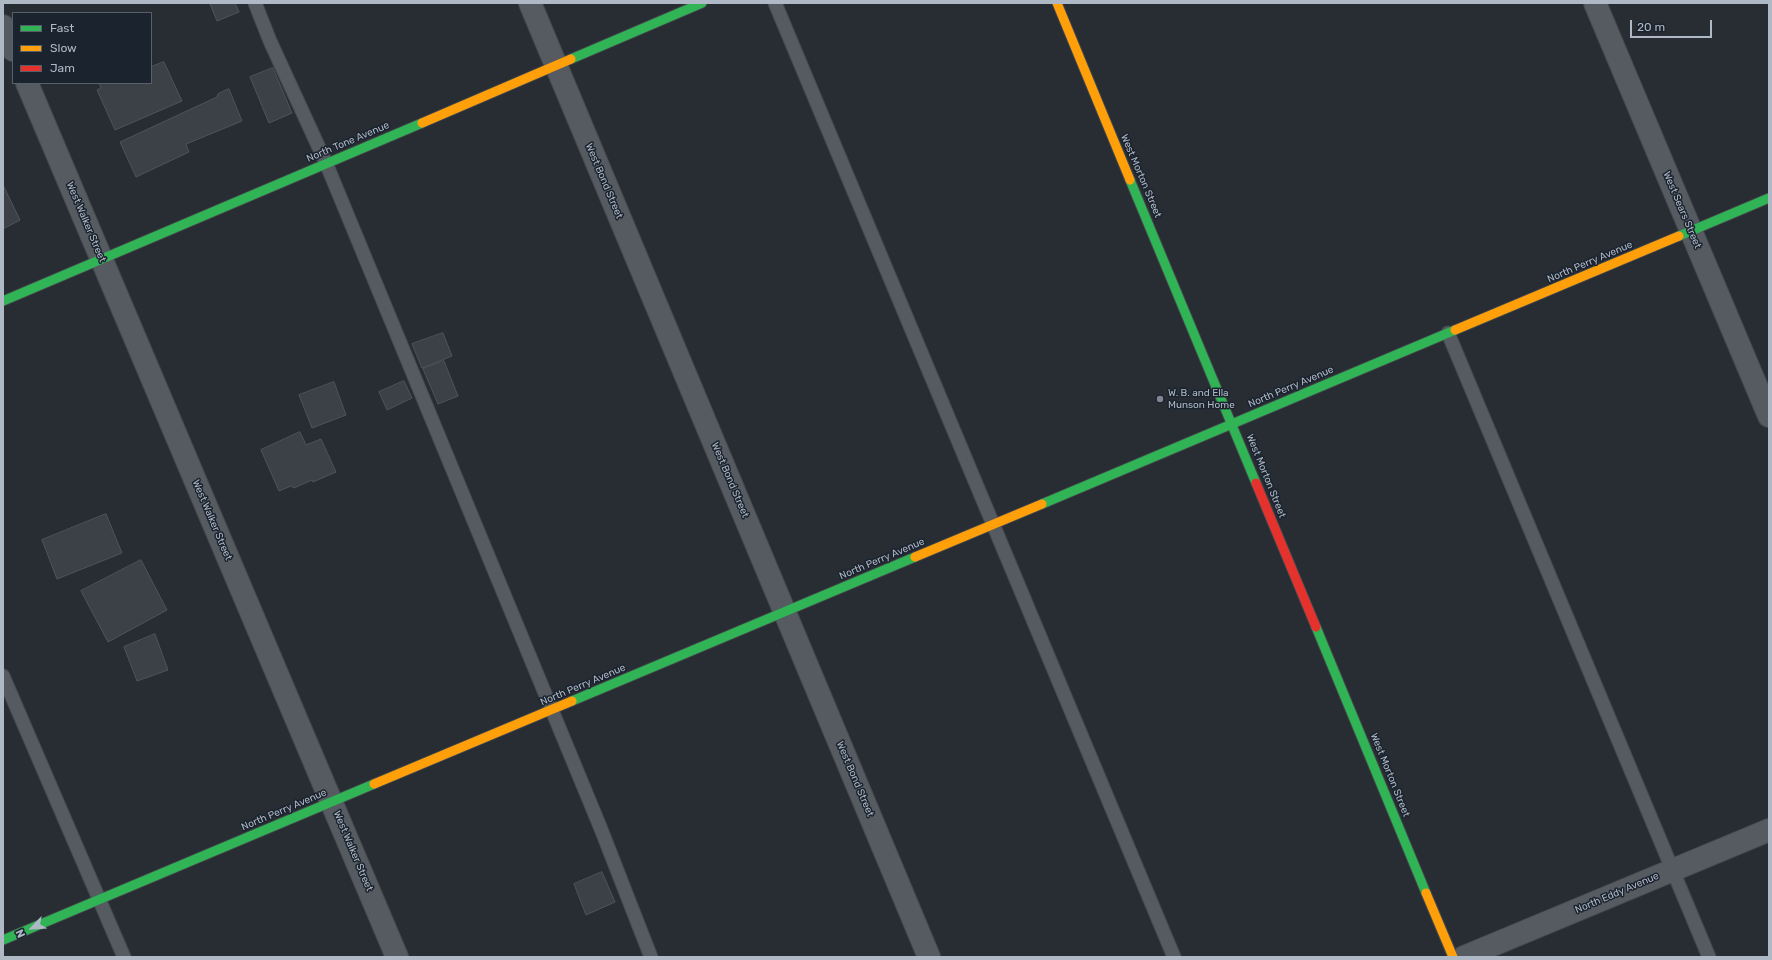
<!DOCTYPE html>
<html>
<head>
<meta charset="utf-8">
<style>
  body { margin:0 }
  #map { position:relative; width:1772px; height:960px; overflow:hidden; background:#272d33; font-family:Rubik,sans-serif }
  canvas { display:block }
  .frame { position:absolute; inset:0; border:4px solid #afb8c5; pointer-events:none }
  .legend { position:absolute; left:12px; top:12px; width:140px; height:72px; box-sizing:border-box; background:#1a232e; border:1px solid #565f6a; margin:0; padding:5px 7px; list-style:none; font-size:12px; color:#afb8c5 }
  .legend li { display:flex; align-items:center; gap:8px; height:20px }
  .legend b { width:20px; border:1px solid #565f6a }
  .north { position:absolute; left:12px; top:908px; width:40px; height:40px; -webkit-text-stroke:3px #1a232e; paint-order:stroke; rotate:245deg; font-size:11px; font-weight:700; line-height:16px; text-align:center; color:#afb8c5 }
  .north::after { content:''; display:block; margin:auto; width:14px; height:18px; background:#afb8c5; clip-path:polygon(50% 0,100% 100%,50% 72%,0 100%) }
  .scale { position:absolute; left:1630px; top:20px; width:82px; height:18px; box-sizing:border-box; border:2px solid #afb8c5; border-top:0; padding-left:5px; font-size:12px; line-height:14px; white-space:nowrap; color:#afb8c5; -webkit-text-stroke:3px #1a232e; paint-order:stroke }
</style>
</head>
<body>
<div id="map">
<canvas width="1772" height="960"></canvas>
<div class="frame"></div>
<ul class="legend">
<li><b style="height:5px;background:#30b455"></b>Fast</li>
<li><b style="height:5px;background:#ff9f0a"></b>Slow</li>
<li><b style="height:5px;background:#e5322d"></b>Jam</li>
</ul>
<div class="north">N</div>
<div class="scale">20 m</div>
</div>
<script>
const ctx = document.querySelector('canvas').getContext('2d');
ctx.lineJoin = 'round';
function fill(path, color) { ctx.fillStyle = color; ctx.fill(path, 'evenodd'); }
function trace(path, color, width, dash) { ctx.strokeStyle = color; ctx.lineWidth = width; ctx.lineCap = dash ? 'butt' : 'round'; ctx.setLineDash(dash || []); ctx.stroke(path); }
function write(font, color, halo, rows, align = 'center') {
  ctx.font = font + ' Rubik,sans-serif'; ctx.lineWidth = 3; ctx.setLineDash([]); ctx.textBaseline = 'middle'; ctx.strokeStyle = halo; ctx.fillStyle = color; for (const [text, x, y, turn = 0] of rows) {
    ctx.save(); ctx.translate(x, y); ctx.rotate((+turn || 0) * Math.PI / 180); ctx.textAlign = isNaN(turn) ? turn : align; if (halo) ctx.strokeText(text, 0, 0); ctx.fillText(text, 0, 0); ctx.restore();
  }
}
const building = new Path2D(`
  M213,3H235L239,12L217,21L210,4Z
  M164,62L182,101L115,130L97,90L101,88L99,83H151V67Z
  M273,68L292,113L269,123L250,77Z
  M229,89L242,121L186,144L189,152L136,177L120,142L217,97L218,94Z
  M3,185L20,220L3,229Z
  M443,333L452,356L422,368L412,344Z
  M444,361L458,396L438,404L423,369Z
  M404,381L412,398L387,410L379,392Z
  M334,382L346,415L312,428L299,395Z
  M300,432L306,445L321,439L336,472L313,482L312,480L294,488L291,486L279,491L261,450Z
  M106,514L122,553L57,579L42,540Z
  M141,560L167,610L108,642L81,591Z
  M155,634L168,670L137,681L124,647Z
  M602,872L615,902L586,915L574,884Z`);
fill(building, '#3c4147');
trace(building, '#4e545b', 1);
const lane = new Path2D(`
  M255,3L270,41L326,163L601,829L651,957
  M775,3L1174,957
  M1448,333L1709,957
  M3,676L124,957`);
const street = new Path2D(`
  M530,3L929,957
  M1595,3L1769,416
  M3,26L13,50
  M27,83L397,957
  M1464,957L1769,830`);
const fast = new Path2D(`
  M571,59L702,3
  M1130,180L1256,483
  M1679,236L1769,198
  M3,301L422,123
  M1042,504L1455,330
  M1316,627L1426,893
  M572,701L915,557
  M3,940L374,784`);
const slow = new Path2D(`
  M1057,3L1130,180
  M422,123L571,59
  M1455,330L1679,236
  M915,557L1042,504
  M374,784L572,701
  M1426,893L1453,957`);
const jam = new Path2D(`
  M1256,483L1316,627`);
trace(lane, '#44494e', 15);
trace(street, '#44494e', 24);
trace(fast, '#44494e', 11);
trace(slow, '#44494e', 11);
trace(jam, '#44494e', 11);
trace(lane, '#565b61', 13);
trace(street, '#565b61', 22);
trace(fast, '#30b455', 9);
trace(slow, '#ff9f0a', 9);
trace(jam, '#e5322d', 9);
for (const [x, y, r, color] of [
  [1160,399,4,"#7f8792"]
]) { const dot = new Path2D(); dot.arc(x, y, r, 0, 2 * Math.PI); ctx.fillStyle = color; ctx.fill(dot); trace(dot, '#1a232e', 1.5); }
write('10px', '#afb8c5', '#1a232e', [
  ["North Tone Avenue",348,142,-23],
  ["West Morton Street",1141,176,67],
  ["West Bond Street",604,181,67],
  ["West Sears Street",1682,210,67],
  ["West Walker Street",86,222,67],
  ["North Perry Avenue",1590,262,-23],
  ["North Perry Avenue",1291,387,-23],
  ["West Morton Street",1266,476,68],
  ["West Bond Street",730,480,67],
  ["West Walker Street",212,520,67],
  ["North Perry Avenue",882,559,-23],
  ["North Perry Avenue",583,685,-23],
  ["West Morton Street",1390,775,68],
  ["West Bond Street",855,779,67],
  ["North Perry Avenue",284,810,-23],
  ["West Walker Street",353,851,67],
  ["North Eddy Avenue",1617,893,-23]
]);
write('10px', '#afb8c5', '#1a232e', [
  ["W. B. and Ella",1168,393],
  ["Munson Home",1168,405]
], 'left');
</script>
</body>
</html>
